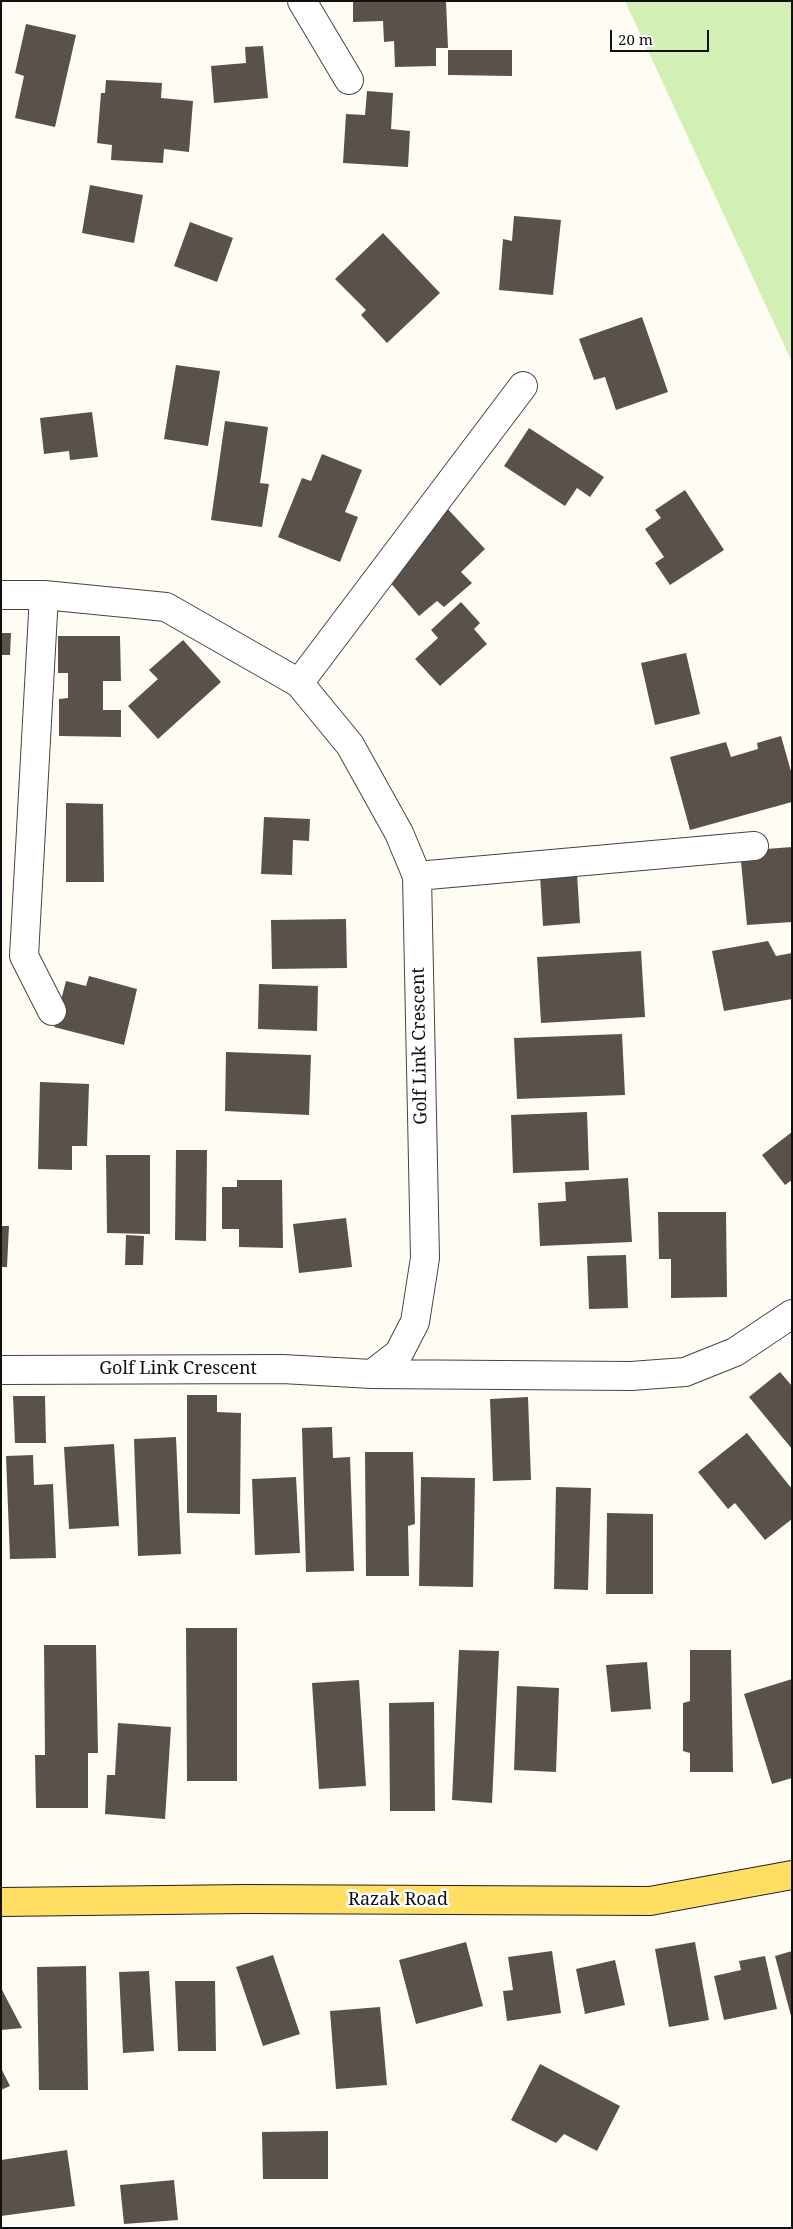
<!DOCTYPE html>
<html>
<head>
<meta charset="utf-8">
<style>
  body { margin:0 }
  #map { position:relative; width:793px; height:2229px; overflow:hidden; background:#fffdf3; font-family:"Noto Serif",serif }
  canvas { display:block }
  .frame { position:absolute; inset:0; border:2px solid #101010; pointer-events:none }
  .scale { position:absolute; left:610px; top:30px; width:99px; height:22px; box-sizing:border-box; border:2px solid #101010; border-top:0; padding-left:6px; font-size:15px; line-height:18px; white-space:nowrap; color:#101010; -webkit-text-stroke:4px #fff; paint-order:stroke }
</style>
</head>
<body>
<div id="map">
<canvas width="793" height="2229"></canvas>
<div class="frame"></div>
<div class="scale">20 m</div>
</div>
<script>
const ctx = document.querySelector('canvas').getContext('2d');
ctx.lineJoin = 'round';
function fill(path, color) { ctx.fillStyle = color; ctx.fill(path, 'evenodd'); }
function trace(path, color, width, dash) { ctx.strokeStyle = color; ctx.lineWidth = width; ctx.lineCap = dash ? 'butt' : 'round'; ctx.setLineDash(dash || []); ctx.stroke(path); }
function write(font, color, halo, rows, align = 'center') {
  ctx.font = font + ' "Noto Serif",serif'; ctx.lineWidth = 5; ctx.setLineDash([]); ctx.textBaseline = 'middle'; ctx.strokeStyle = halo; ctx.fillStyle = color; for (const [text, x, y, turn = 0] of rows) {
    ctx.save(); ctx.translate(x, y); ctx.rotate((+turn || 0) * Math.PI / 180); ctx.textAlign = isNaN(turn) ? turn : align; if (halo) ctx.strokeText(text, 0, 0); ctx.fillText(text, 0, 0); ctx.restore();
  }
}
fill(new Path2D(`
  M625,1H792V362Z`), '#d2efb6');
fill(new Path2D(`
  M353,1H446L448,48H436V66L395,67L394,41L384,42L383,21L353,22Z
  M26,24L76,35L55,127L15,118L24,76L15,73Z
  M263,46L268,98L214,103L211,66L246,63L245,47Z
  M448,50H512V76L448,75Z
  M106,80L162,83L161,98L193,101L189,152L164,149L163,163L111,160L112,145L97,143L101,93H105Z
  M367,91L393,93L391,129L410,131L408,167L343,163L346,114L365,115Z
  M90,185L143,195L134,243L82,233Z
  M514,216L561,220L553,295L499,290L503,239L512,241Z
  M190,222L233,238L217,282L174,266Z
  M383,233L440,293L387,343L361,315L366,310L335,279Z
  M642,317L668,392L616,410L605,377L594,380L579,339Z
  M176,365L220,371L208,446L164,439Z
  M92,412L98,457L70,460L69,451L44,454L40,418Z
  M225,421L268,427L260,483L269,484L262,527L211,520Z
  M529,428L604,477L590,497L577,488L565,506L504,466Z
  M322,454L362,470L345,512L358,517L340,562L278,537L302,478L311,481Z
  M685,490L724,550L670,585L655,563L664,557L645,529L661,518L655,510Z
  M445,506L485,549L461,572L472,583L444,607L437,601L419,616L389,581L403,569L404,546Z
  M461,602L480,623L474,629L487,644L440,686L415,659L438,638L431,630Z
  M1,633H11L10,655H1Z
  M58,636H120L121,681H103V710H121V737L59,736V699L68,698V673H58Z
  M183,640L221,682L158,739L128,706L158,679L149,670Z
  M686,653L700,714L655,725L641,663Z
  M781,736L792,775V802L690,830L670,757L726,742L731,757L758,749L757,743Z
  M66,803L103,804L104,882H66Z
  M264,817L310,819L309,841L293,840L292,875L261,874Z
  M792,847V922L747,925L740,851Z
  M577,873L580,923L543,926L540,875Z
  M346,919L347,968L272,969L271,920Z
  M768,941L776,956L792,953V999L724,1011L712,951Z
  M641,951L645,1017L541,1023L537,957Z
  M89,976L137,989L124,1045L54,1027L66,981L86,986Z
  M259,984L318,986L317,1031L258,1029Z
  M622,1034L625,1095L517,1099L514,1038Z
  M226,1052L311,1055L309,1115L225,1111Z
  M40,1082L89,1084L87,1146H72V1170L38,1169Z
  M587,1112L589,1170L513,1173L511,1115Z
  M792,1132V1180L785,1185L762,1155Z
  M176,1150H207L206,1241L175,1240Z
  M106,1155H150V1234L107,1233Z
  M628,1178L632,1242L540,1246L538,1203L566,1201L565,1182Z
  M237,1180H282L283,1248L239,1247V1229H222V1187H237Z
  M658,1212H726L727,1297L671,1298V1259H659Z
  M346,1218L352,1267L299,1273L293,1224Z
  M1,1226H9L7,1267H1Z
  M126,1235L144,1236L143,1265H125Z
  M626,1255L628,1308L589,1309L587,1256Z
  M780,1372L792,1386V1449L749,1397Z
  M187,1395H217V1412L241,1413L240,1514L187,1513Z
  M13,1396H45L46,1443H15Z
  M528,1397L531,1480L493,1481L490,1399Z
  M332,1427L333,1458L350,1457L354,1571L306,1572L302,1428Z
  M747,1433L792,1489V1519L765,1540L735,1503L728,1509L698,1472Z
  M176,1437L181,1554L138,1556L134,1439Z
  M114,1444L119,1526L69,1529L64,1447Z
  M365,1452H413L415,1524L408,1526L409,1576H366Z
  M33,1455L34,1485L53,1484L56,1558L10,1559L6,1456Z
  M296,1477L300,1553L255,1555L252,1479Z
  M421,1477L475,1478L473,1587L419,1586Z
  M556,1487L591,1488L588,1590L554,1589Z
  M607,1513L653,1514V1594H606Z
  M186,1628H237V1781H187Z
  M44,1645H96L98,1753H88V1808H36L35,1755H45Z
  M459,1650L499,1651L492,1803L452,1800Z
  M690,1650H731L733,1772H690V1753L683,1751V1703L690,1701Z
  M647,1662L651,1709L611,1712L606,1665Z
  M792,1679V1778L772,1784L744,1694Z
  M359,1680L366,1786L319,1789L312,1683Z
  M517,1686L559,1688L556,1772L514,1770Z
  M434,1702L435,1811H390L389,1703Z
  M118,1723L171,1727L165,1819L105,1814L107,1775H115Z
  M466,1942L483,2006L416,2024L399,1960Z
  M695,1942L709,2020L669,2027L655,1949Z
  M552,1951L561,2013L507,2021L503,1991L513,1990L508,1957Z
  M792,1951V2016H791L775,1956Z
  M273,1955L300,2034L263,2046L236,1967Z
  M765,1956L777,2009L724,2020L714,1976L741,1970L739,1961Z
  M615,1960L625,2005L585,2014L576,1969Z
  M86,1966L88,2090H39L37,1967Z
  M149,1971L154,2051L123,2053L119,1972Z
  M175,1981H215L216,2051H178Z
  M1,1988L22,2028L1,2030Z
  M380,2007L387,2085L336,2089L330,2011Z
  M540,2064L620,2106L597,2151L564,2134L556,2143L511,2120Z
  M1,2068L10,2086L1,2090Z
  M328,2131V2179H263L262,2132Z
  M67,2150L75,2206L1,2216V2160Z
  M174,2180L178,2220L124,2224L120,2185Z`), '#5a514b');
const minor = new Path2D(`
  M302,1L349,80
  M1,595H44L166,607L299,683L350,745L399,833L417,876L425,1258L415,1322L399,1353L372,1374L282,1369L1,1370
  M44,595L24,956L52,1011
  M299,683L523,386
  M417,876L754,846
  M372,1374L631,1376L685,1372L735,1352L792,1314`);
const major = new Path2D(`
  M1,1902L246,1899L650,1901L792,1875`);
trace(minor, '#434343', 30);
trace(major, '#212121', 30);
trace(minor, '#fff', 28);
trace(major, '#ffde63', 28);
write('18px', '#101010', '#fff', [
  ["Golf Link Crescent",420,1046,-91],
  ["Golf Link Crescent",178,1369],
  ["Razak Road",398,1900]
]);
</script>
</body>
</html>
